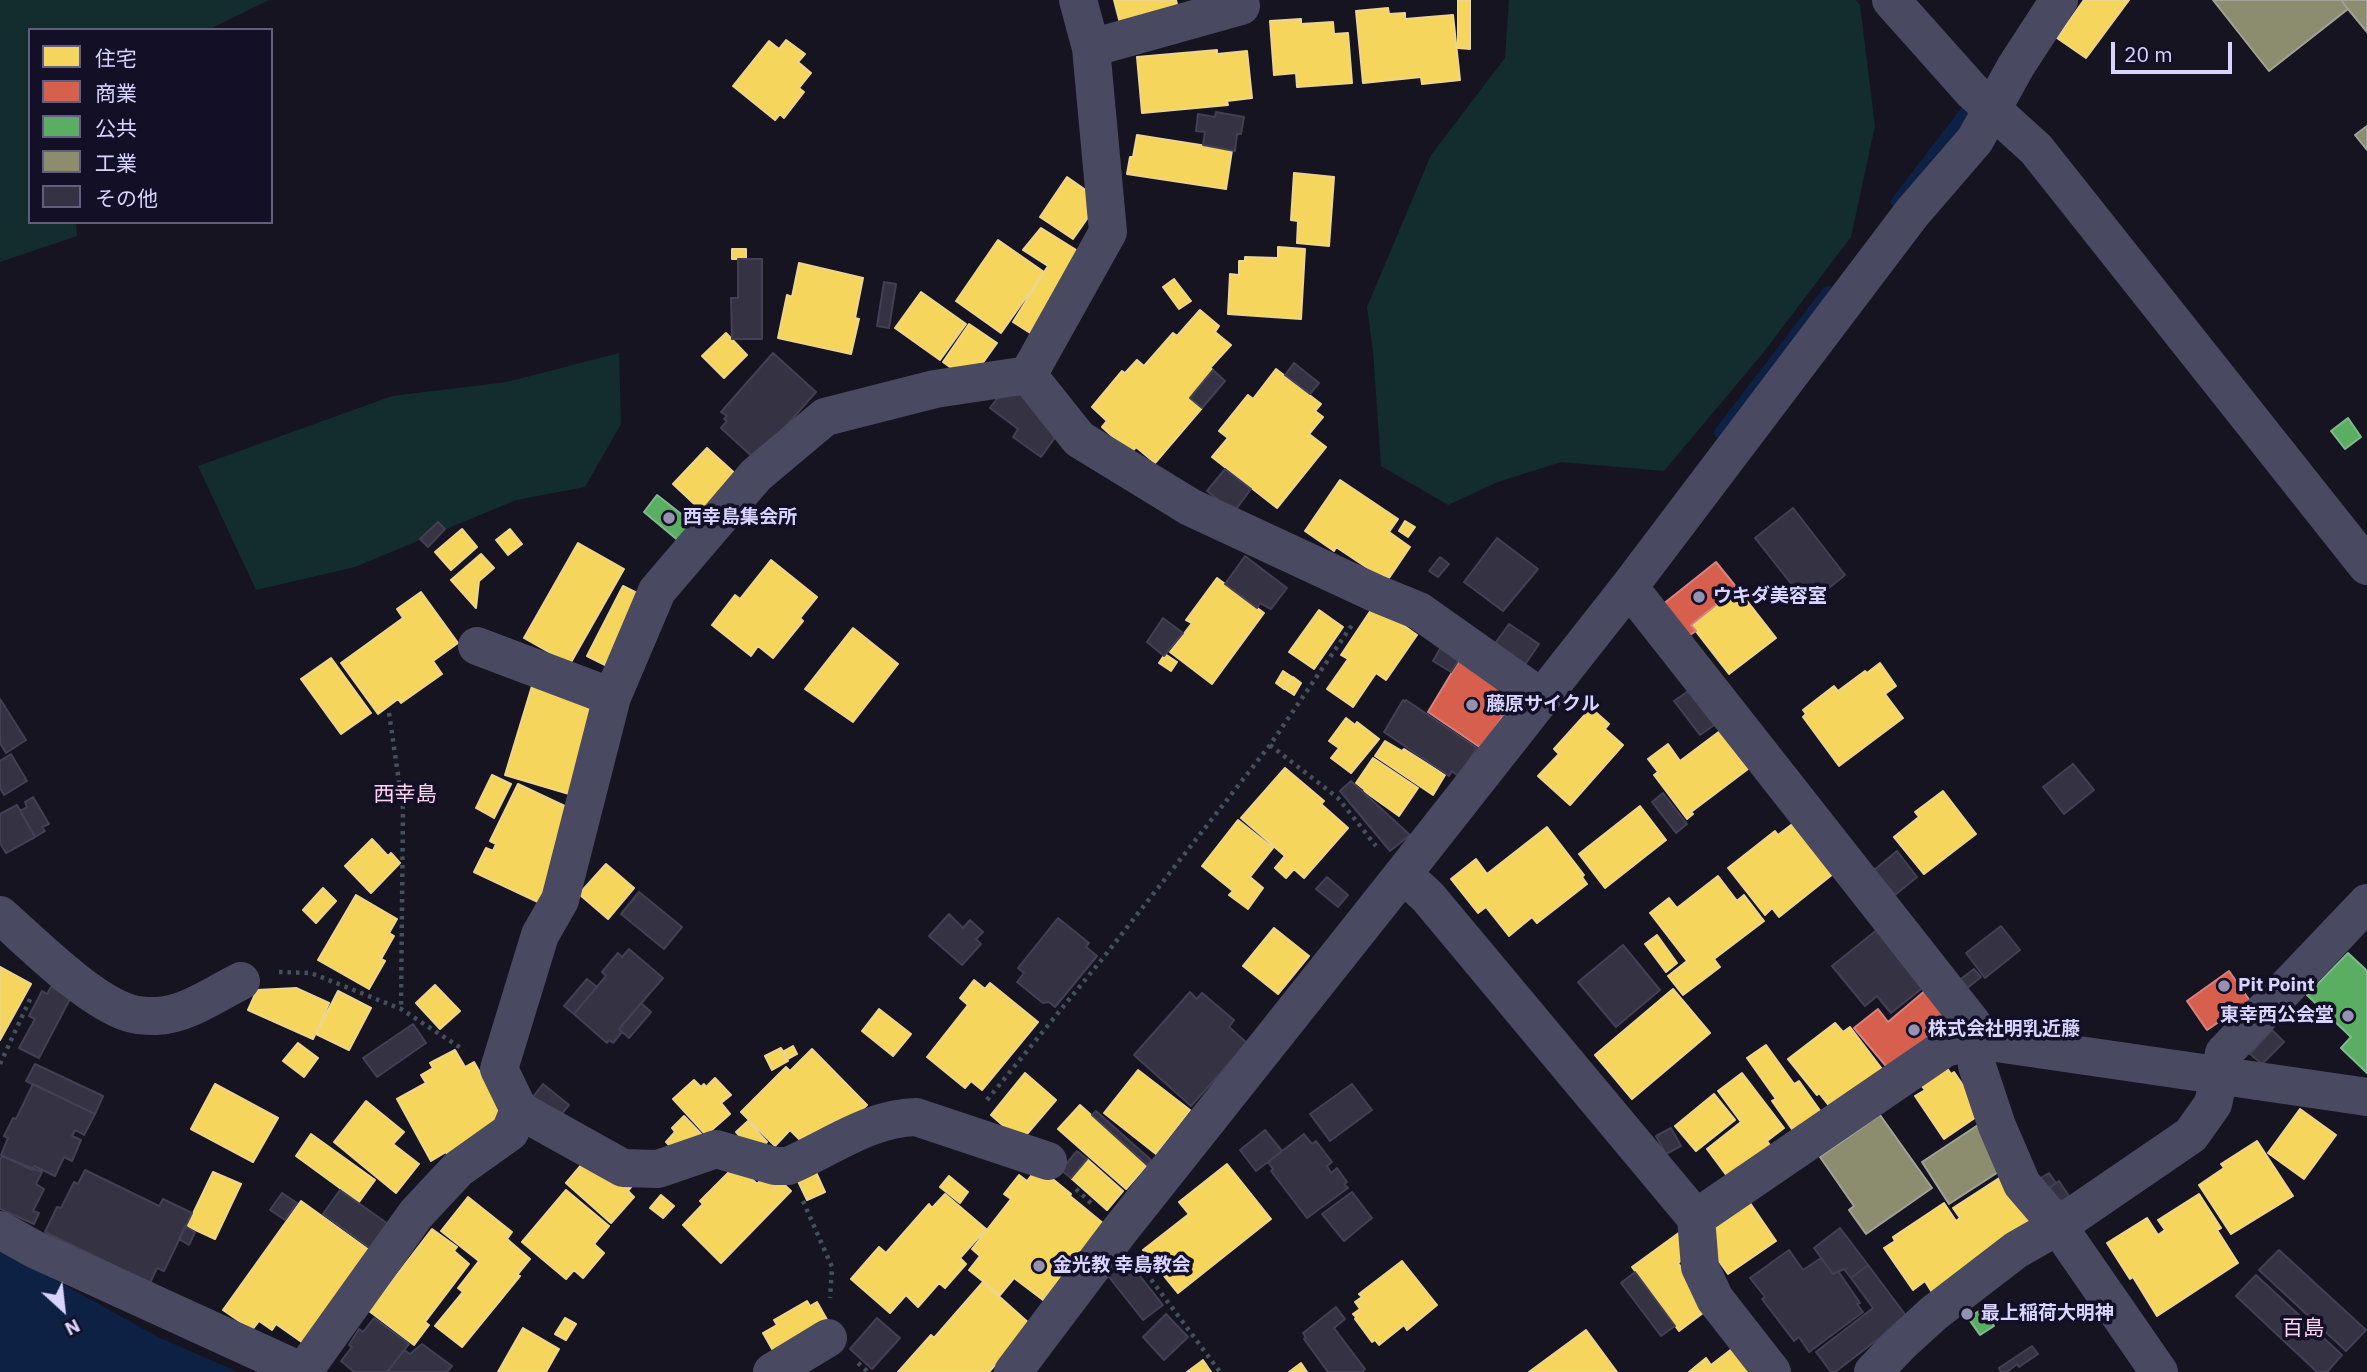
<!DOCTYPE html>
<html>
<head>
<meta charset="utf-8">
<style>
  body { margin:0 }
  #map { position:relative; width:2367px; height:1372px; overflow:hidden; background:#161421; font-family:"IBM Plex Sans","Noto Sans JP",sans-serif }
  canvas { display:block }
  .legend { position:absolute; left:28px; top:28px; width:245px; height:196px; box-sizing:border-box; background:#130f26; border:2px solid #625e7d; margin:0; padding:9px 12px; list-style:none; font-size:21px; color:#d9d4ff }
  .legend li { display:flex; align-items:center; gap:14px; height:35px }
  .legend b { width:35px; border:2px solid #625e7d }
  .north { position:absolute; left:28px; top:1274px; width:70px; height:70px; -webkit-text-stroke:5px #130f26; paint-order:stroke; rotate:153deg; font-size:19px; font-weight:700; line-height:28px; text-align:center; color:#d9d4ff }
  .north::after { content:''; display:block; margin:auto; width:24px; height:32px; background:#d9d4ff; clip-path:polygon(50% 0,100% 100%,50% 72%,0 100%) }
  .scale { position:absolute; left:2111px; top:42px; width:121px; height:32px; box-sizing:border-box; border:4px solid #d9d4ff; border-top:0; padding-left:9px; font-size:21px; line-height:24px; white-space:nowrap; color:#d9d4ff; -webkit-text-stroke:5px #130f26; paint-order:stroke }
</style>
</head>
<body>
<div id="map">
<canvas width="2367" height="1372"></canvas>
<ul class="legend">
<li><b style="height:19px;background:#f6d55c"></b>住宅</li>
<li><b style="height:19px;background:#d6604d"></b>商業</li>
<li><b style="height:19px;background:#5aae61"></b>公共</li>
<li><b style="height:19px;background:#8c8c6e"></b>工業</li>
<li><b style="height:19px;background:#343243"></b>その他</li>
</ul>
<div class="north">N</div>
<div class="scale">20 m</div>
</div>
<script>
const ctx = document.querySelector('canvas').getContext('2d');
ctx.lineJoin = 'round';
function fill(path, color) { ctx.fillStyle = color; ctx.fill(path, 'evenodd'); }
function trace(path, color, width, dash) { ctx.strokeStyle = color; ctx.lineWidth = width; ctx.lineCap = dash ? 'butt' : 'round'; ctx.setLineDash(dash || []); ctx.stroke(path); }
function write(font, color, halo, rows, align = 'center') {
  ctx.font = font + ' "IBM Plex Sans","Noto Sans JP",sans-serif'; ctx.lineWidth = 7; ctx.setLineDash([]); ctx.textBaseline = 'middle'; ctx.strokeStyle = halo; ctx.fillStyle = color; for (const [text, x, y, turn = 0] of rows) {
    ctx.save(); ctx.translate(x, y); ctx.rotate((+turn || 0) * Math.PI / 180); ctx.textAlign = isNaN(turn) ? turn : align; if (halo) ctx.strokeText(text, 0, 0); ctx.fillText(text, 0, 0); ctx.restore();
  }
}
fill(new Path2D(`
  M0,0H269L208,30H30V222H76L77,236L0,262Z
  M1509,0H1856L1860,5L1875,126L1851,237L1763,353L1664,471L1561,462L1498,482L1448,505L1381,466L1373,351L1367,307L1431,155L1505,58Z
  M619,353L621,424L585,487L516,500L355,567L256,590L198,466L392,396L507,382Z`), '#132c2d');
fill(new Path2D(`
  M0,1249L158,1337L238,1372H0Z`), '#0d2144');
const homes = new Path2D(`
  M1114,0H1176L1180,18L1122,31Z
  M1458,0H1470V49L1458,48Z
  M2084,0H2129L2086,58L2057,38Z
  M1388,8L1389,14L1405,13V19L1453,15L1460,80L1422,84L1421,77L1363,83L1356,11Z
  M1301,19V24L1333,22L1334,34L1348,33L1352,83L1297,87L1296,73L1274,75L1270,21Z
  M786,40L805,54L798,62L811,73L799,88L804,92L784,118L780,114L775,120L733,86L769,41L779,49Z
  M1217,50V54L1247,51L1252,98L1227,101L1228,105L1142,113L1137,57Z
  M1137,135L1232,150L1226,189L1127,174L1130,157H1133Z
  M1294,173L1334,177L1329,246L1297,243L1298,221L1291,220Z
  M1067,177L1100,200L1073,239L1040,217Z
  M1041,228L1089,258L1038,338L1013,322L1048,266L1023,250Z
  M998,240L1044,272L1001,333L956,301Z
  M1278,247L1305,249L1301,319L1228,314L1230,274L1239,275V261H1245V257L1278,258Z
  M732,249H746V259H732Z
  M799,263L863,278L855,318L859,319L851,354L778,338L787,295L792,297Z
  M1174,279L1191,301L1179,309L1163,287Z
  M921,292L966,324L940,360L895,328Z
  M1200,310L1219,326L1215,332L1231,345L1210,368L1213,370L1190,398L1202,408L1155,463L1136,447L1131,453L1102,427L1107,421L1092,407L1122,371L1125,373L1137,360L1144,366L1173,333L1177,336Z
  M969,324L997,343L982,364L954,370L943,362Z
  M726,333L747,355L724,378L702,356Z
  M1276,369L1321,404L1315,411L1323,417L1309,434L1326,447L1277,508L1212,457L1228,438L1219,431L1248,395L1253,399Z
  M707,448L740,478L706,515L673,484Z
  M1340,480L1398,519L1389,532L1410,547L1387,581L1336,547L1334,551L1305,531Z
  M1405,521L1415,527L1408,537L1399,531Z
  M462,529L477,547L451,570L435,552Z
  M510,529L522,544L508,555L496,540Z
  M578,543L624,569L570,664L524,638Z
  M481,554L494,568L479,581L476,608L451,580Z
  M771,560L817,597L800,618L803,621L773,658L758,646L751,656L712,625L735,595L740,599Z
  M1217,578L1264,613L1212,684L1170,652L1192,623L1186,620Z
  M623,586L651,600L615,670L587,656Z
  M1737,588L1776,638L1729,674L1691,625Z
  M421,592L458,643L433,661L442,674L401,703L398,699L378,714L341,663L403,618L397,609Z
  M1375,604L1405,623L1403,625L1417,635L1386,680L1376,673L1353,707L1327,689L1348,659L1341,655Z
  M1319,610L1343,627L1314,669L1289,652Z
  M853,628L898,664L853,722L805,689Z
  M1165,654L1177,662L1171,671L1159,663Z
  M331,658L371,713L341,734L301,679Z
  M1880,663L1896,686L1885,694L1903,718L1839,766L1803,717L1806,714L1803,710L1834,686L1838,691L1865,671L1867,673Z
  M1283,671L1292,677L1284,689L1276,683Z
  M1293,677L1301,683L1294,695L1285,689Z
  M532,686L609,709L569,794L505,775Z
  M1591,708L1609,724L1605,729L1623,745L1570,805L1538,776L1559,754L1554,749Z
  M1346,718L1355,725L1357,722L1379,739L1351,773L1331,758L1339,748L1329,741Z
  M1720,731L1748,769L1691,812L1693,814L1687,819L1654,775L1658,772L1648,759L1668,744L1680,761Z
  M1385,741L1402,751L1404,749L1445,775L1433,795L1375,756Z
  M1373,758L1418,788L1399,816L1364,791L1365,790L1356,783Z
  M1285,768L1324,801L1321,804L1348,828L1304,878L1294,869L1286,878L1275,868L1285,856L1241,818Z
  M492,775L511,784L494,818L476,808Z
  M518,784L571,809L540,903L474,872L486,848L493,851L496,844L490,841Z
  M1943,791L1976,834L1924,874L1894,837L1919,817L1915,812Z
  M1640,806L1666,840L1605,888L1579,854Z
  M1238,820L1273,848L1250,877L1263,888L1248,909L1229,895L1233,891L1202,866Z
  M1795,822L1833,874L1779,917L1772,908L1765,915L1728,868L1775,831L1778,835Z
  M1547,827L1584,875L1582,877L1587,884L1537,923L1532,917L1509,936L1486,907L1478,913L1451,879L1476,859L1487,874Z
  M372,839L388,856L391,853L400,863L371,893L345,866Z
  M606,864L634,888L608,919L579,894Z
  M1718,876L1737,901L1744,895L1764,921L1714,959L1720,967L1683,995L1668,976L1687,961L1650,913L1669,898L1677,908Z
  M323,888L336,901L316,923L303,910Z
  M356,895L397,919L389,933L394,936L381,959L385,961L369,989L318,960Z
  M1274,928L1309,956L1278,994L1243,966Z
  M1657,935L1677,963L1666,972L1645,944Z
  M0,967L31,984L0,1040Z
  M974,980L985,989L990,983L1038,1022L982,1090L971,1081L965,1088L927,1057L968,1005L960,998Z
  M435,985L460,1011L440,1029L416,1003Z
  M296,988L329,1003L313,1039L248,1010L257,990Z
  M1673,989L1710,1033L1632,1099L1595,1055Z
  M338,991L371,1008L349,1050L316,1034Z
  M879,1009L911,1034L893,1056L862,1031Z
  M1835,1023L1843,1032L1850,1027L1882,1069L1830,1107L1819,1093L1817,1095L1788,1059Z
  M298,1043L318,1058L304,1077L283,1061Z
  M1766,1045L1794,1084L1799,1081L1821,1112L1794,1132L1772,1101L1776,1099L1747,1058Z
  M793,1046L797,1054L788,1059L784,1051Z
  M781,1048L788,1061L772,1070L765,1056Z
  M812,1049L867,1105L843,1128L835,1120L807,1147L790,1130L775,1146L741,1112L786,1067L790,1071Z
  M455,1050L465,1067L474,1062L502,1111L487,1133L448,1156L446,1152L431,1161L397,1099L426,1083L421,1075L433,1068L430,1063Z
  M1947,1068L1951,1074L1954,1072L1982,1113L1944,1139L1915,1096L1925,1090L1921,1085Z
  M1138,1070L1190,1110L1156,1154L1104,1113Z
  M1025,1073L1056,1100L1021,1141L991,1115Z
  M1742,1073L1784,1128L1767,1141L1772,1148L1730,1180L1707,1149L1741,1122L1718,1091Z
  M715,1078L731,1095L721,1103L730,1114L706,1135L673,1099L694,1080L701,1087L704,1084L706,1087Z
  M215,1084L278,1118L253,1162L191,1129Z
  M1714,1094L1735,1120L1696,1151L1675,1126Z
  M366,1101L404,1132L393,1144L419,1164L396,1193L334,1142Z
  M1080,1105L1147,1165L1126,1189L1058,1129Z
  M2300,1109L2336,1135L2304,1179L2268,1153Z
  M684,1116L706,1139L676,1152L666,1142L675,1132L672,1128Z
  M748,1121L767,1142L755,1153L736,1132Z
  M311,1134L375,1180L359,1202L296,1156Z
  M2257,1141L2293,1196L2231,1234L2199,1185L2224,1168L2221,1164Z
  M588,1157L632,1186L628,1191L634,1197L611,1223L566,1183Z
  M1087,1159L1123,1191L1107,1210L1071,1178Z
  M737,1164L757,1184L770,1171L791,1191L721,1263L683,1225L703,1204L700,1201Z
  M1227,1164L1271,1219L1178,1293L1143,1250L1189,1214L1179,1202Z
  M1038,1167L1071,1194L1070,1196L1104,1224L1043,1300L1014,1278L1000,1295L969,1270L980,1256L972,1249L1011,1199L1004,1194L1019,1175L1027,1181Z
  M815,1170L825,1192L807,1200L797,1179Z
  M213,1172L241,1184L215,1239L187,1226Z
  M2007,1173L2040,1222L1933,1294L1925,1281L1913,1290L1884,1248L1895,1241L1893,1237L1944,1203L1956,1221L1960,1218L1953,1208Z
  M949,1176L968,1192L960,1203L940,1187Z
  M566,1190L609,1226L594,1244L604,1253L583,1278L574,1270L566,1279L522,1242Z
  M945,1194L986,1229L960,1258L966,1264L945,1288L939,1283L918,1307L906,1295L890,1313L851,1279L879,1247L886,1253L929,1204L932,1208Z
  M2199,1194L2221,1228L2217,1230L2238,1263L2157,1316L2133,1277L2130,1279L2107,1243L2147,1218L2158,1235L2165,1230L2158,1220Z
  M661,1195L674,1206L663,1218L650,1208Z
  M468,1197L512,1232L507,1239L530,1259L517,1275L520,1276L462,1347L435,1326L463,1292L458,1288L479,1261L441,1231Z
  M301,1201L369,1250L303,1343L276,1324L272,1330L259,1321L252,1330L223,1310Z
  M1750,1203L1776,1241L1728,1274L1707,1244L1709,1232Z
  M432,1229L457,1247L454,1251L469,1264L425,1322L429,1325L414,1345L369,1311Z
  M1680,1232L1687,1256L1678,1263L1711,1307L1679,1331L1632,1267Z
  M1402,1261L1437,1305L1407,1330L1404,1325L1379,1345L1375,1340L1372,1342L1355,1319L1356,1317L1353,1314L1360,1309L1355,1302L1362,1297L1359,1294Z
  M983,1282L1031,1325L989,1372H898L931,1335L934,1338Z
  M807,1301L810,1306L817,1302L830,1325L776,1356L763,1333L777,1325L774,1320Z
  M565,1318L576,1324L566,1340L555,1334Z
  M523,1328L559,1349L546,1372H498Z
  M1586,1330L1617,1372H1529Z
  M1737,1345L1758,1372H1689L1706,1358L1711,1365Z
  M1203,1360L1211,1372H1187Z
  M1301,1363L1307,1372H1289Z`);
fill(homes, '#f6d55c');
trace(homes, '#edd58d', 2);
const shops = new Path2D(`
  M1716,562L1737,588L1691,625L1696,631L1687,637L1662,605Z
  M1460,659L1516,697L1481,748L1428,712Z
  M2229,971L2250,1001L2207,1030L2187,1001Z
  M1933,984L1959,1016L1891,1072L1854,1028L1878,1009L1888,1022Z`);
fill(shops, '#d6604d');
trace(shops, '#d78382', 2);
const public = new Path2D(`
  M2348,418L2361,437L2345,449L2331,431Z
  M657,495L694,524L680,542L644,512Z
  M2348,953L2367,971V1073L2341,1048L2351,1037L2307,995Z
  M1982,1309L1994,1326L1980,1335L1968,1318Z`);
fill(public, '#5aae61');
trace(public, '#80b990', 2);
const industry = new Path2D(`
  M2213,0H2341L2348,9L2269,71Z
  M2341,0H2367V32L2348,9Z
  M2367,126V150L2355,135Z
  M1880,1115L1932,1188L1866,1234L1849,1210L1854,1206L1820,1157Z
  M1978,1125L2006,1167L1949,1204L1922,1162Z`);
fill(industry, '#8c8c6e');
trace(industry, '#a3a29a', 2);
trace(new Path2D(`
  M1897,202L1975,100
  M1720,433L1828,292`), '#0d2144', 12);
const building = new Path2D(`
  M1216,112L1244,117L1241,134H1237L1235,151L1203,145L1205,132L1196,131L1198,114L1215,117Z
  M738,259H762V339H732L731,298H738Z
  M884,282L896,284L889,328L877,326Z
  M773,353L816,392L756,460L721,428L727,421L724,419L727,416L721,412Z
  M1294,363L1319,383L1310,394L1285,375Z
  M1213,370L1225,381L1202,408L1190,398Z
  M1011,380L1064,425L1041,457L1013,437L1018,429L990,408Z
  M1225,469L1251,489L1234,512L1207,491Z
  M1793,508L1845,575L1808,605L1755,538Z
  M438,522L445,529L428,547L420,539Z
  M1497,538L1538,569L1503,611L1464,582Z
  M1245,556L1287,588L1271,609L1260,603L1257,608L1225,584Z
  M1440,557L1449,564L1438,577L1429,571Z
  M1163,618L1183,633L1164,656L1147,642Z
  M1509,624L1539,644L1522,669L1491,649Z
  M1441,647L1460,658L1451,672L1433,661Z
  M1694,687L1720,721L1700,735L1674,701Z
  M0,699L26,740L6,753L0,743Z
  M1403,700L1405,702L1406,700L1477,748L1458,776L1452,771L1449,776L1384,732Z
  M11,754L27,781L4,795L0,788V761Z
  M2073,764L2094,790L2064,814L2043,787Z
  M1351,781L1410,835L1390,851L1340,791Z
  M1663,793L1687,824L1676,833L1652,802Z
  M33,797L49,824L42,827L45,831L35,837L20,811L27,807L25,802Z
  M17,805L35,837L6,853L0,843V814Z
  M1897,851L1917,877L1895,895L1874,870Z
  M1327,877L1348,895L1338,907L1316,889Z
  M639,892L682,927L664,949L621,914Z
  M949,914L963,928L970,920L983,932L976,939L981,944L962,965L929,936Z
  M1058,918L1089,943L1086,947L1097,956L1055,1007L1049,1002L1043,1003L1017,982L1024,973L1018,968Z
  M2001,926L2020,950L1985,978L1966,953Z
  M1878,929L1925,986L1891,1013L1877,996L1865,1006L1832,966Z
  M1623,945L1660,990L1616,1027L1578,982Z
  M629,949L663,978L619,1029L622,1032L613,1043L609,1040L607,1043L574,1014L606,976L602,972L618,953L622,957Z
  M1974,969L1981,977L1961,993L1954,984Z
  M587,979L597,987L574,1014L564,1006Z
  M51,987L71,997L39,1058L19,1048L35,1019L29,1016L42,991L47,994Z
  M1190,992L1197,999L1202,993L1234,1020L1229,1027L1247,1043L1191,1106L1134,1055Z
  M641,1003L651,1012L629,1038L619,1029Z
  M413,1024L426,1043L377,1077L363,1058Z
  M2272,1030L2284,1042L2262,1064L2250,1054Z
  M35,1064L103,1096L95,1114L26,1081Z
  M33,1084L95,1114L84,1135L75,1130L72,1136L81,1140L72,1161L64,1157L55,1176L34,1166L32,1170L1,1155L8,1138L4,1136L13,1118L16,1119Z
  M543,1084L569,1105L555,1122L529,1102Z
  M1352,1084L1372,1110L1330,1141L1310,1114Z
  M1096,1111L1151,1160L1147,1165L1092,1115Z
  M1671,1128L1681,1146L1666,1154L1656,1136Z
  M1265,1130L1282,1151L1256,1171L1240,1150Z
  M1304,1134L1312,1144L1316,1141L1332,1162L1327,1166L1331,1173L1337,1168L1347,1182L1344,1184L1348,1188L1307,1218L1271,1171L1273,1169L1268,1162Z
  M1077,1151L1087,1159L1071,1178L1061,1170Z
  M2,1156L42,1172L36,1184L44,1189L33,1211L39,1213L34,1224L0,1209V1160Z
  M85,1170L159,1206L163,1199L192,1213L164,1271L157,1268L150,1283L45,1232L57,1207L61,1208L74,1182L78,1184Z
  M2049,1173L2056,1183L2046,1190L2039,1179Z
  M2059,1181L2069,1196L2056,1205L2046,1190Z
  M340,1190L391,1226L374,1251L323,1214Z
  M1352,1192L1372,1218L1344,1241L1322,1214Z
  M282,1193L297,1203L285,1220L270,1210Z
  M185,1226L195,1232L189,1245L179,1239Z
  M1840,1228L1868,1265L1851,1278L1844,1269L1833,1274L1814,1248Z
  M1789,1250L1803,1270L1821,1258L1833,1274L1838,1271L1860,1303L1857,1304L1863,1312L1809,1352L1799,1337L1794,1341L1762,1299L1765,1297L1750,1278Z
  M2279,1250L2366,1330L2346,1351L2259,1270Z
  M1125,1257L1163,1305L1143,1320L1105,1272Z
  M1868,1265L1907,1317L1835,1372H1831L1816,1352L1873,1308L1851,1278Z
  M1635,1272L1675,1326L1661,1336L1621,1283Z
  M2256,1275L2342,1355L2327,1372H2317L2236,1296Z
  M1336,1307L1345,1319L1334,1328L1365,1369L1362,1372H1328L1304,1339L1306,1338L1303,1333Z
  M1166,1314L1188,1337L1164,1360L1143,1337Z
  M374,1318L409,1344L387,1372H354L341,1361L352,1347L349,1345L359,1329L363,1332Z
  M877,1318L900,1338L872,1369L850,1349Z
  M422,1344L452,1366L447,1372H387L404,1350L410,1354Z
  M2032,1346L2038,1354L2019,1367L2017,1364L2007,1372H2001L1999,1368Z`);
fill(building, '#343243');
trace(building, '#433f54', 2);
trace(new Path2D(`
  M389,713L403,809L401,1009
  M1270,745L1338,798L1376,846
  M279,972L311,973L401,1009L464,1050
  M0,1064L32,995
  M987,1100L1103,958L1270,745L1352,625
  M1076,1189L1092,1204
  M803,1201L832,1267L830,1298
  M1141,1266L1220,1372
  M858,1363L868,1372`), '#44505f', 4.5, [3.5, 5]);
trace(new Path2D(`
  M1891,0L1973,92L2036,149L2367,566
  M1091,48L1241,6L1240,0
  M1028,375L1108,232L1091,48L1078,0
  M1629,587L1972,1023L1976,1040L2367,1097
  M477,646L612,697
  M1403,874L1428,897L1696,1218L1945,1048L1976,1040L1977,1066L1997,1126L2022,1184L2058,1226L2159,1372
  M0,915C33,944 88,1000 129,1013C137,1016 148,1016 156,1016C186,1015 215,994 241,981
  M519,1110L623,1168L658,1169L716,1149L775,1166H788C830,1148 869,1118 916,1117L1048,1161
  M1696,1218L1700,1267L1715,1299L1772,1372
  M0,1230L34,1249L303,1372
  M303,1372L416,1214L458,1169L510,1132L519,1110L499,1069L540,935L560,900L612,697L657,591L756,475L825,417L935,389L1028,375L1079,439L1190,507L1375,593L1419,611L1542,698
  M772,1372L828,1338
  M1013,1372L1117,1234L1403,874L1629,587L1912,213L1975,140L2016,66L2059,0
  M1873,1372L1901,1343L1934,1313L2016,1250L2058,1226L2191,1135L2213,1104L2224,1053L2367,903`), '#4a4962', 38);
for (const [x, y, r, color] of [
  [669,518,7,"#9591b1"],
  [1699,597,7,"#9591b1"],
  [1472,705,7,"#9591b1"],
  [2224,986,7,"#9591b1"],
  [2348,1016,7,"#9591b1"],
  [1914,1030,7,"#9591b1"],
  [1039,1266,7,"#9591b1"],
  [1967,1314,7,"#9591b1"]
]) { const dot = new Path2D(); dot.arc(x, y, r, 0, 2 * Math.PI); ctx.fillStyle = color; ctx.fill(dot); trace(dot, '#130f26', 2.5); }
write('bold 19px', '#d9d4ff', '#130f26', [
  ["西幸島集会所",683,518],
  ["ウキダ美容室",1713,597],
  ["藤原サイクル",1486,705],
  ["Pit Point",2238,986],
  ["東幸西公会堂",2334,1016,"right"],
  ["株式会社明乳近藤",1928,1030],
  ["金光教 幸島教会",1053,1266],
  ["最上稲荷大明神",1981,1314]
], 'left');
write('21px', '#ffd6f0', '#130f26', [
  ["西幸島",405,795],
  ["百島",2303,1329]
]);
</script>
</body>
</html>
